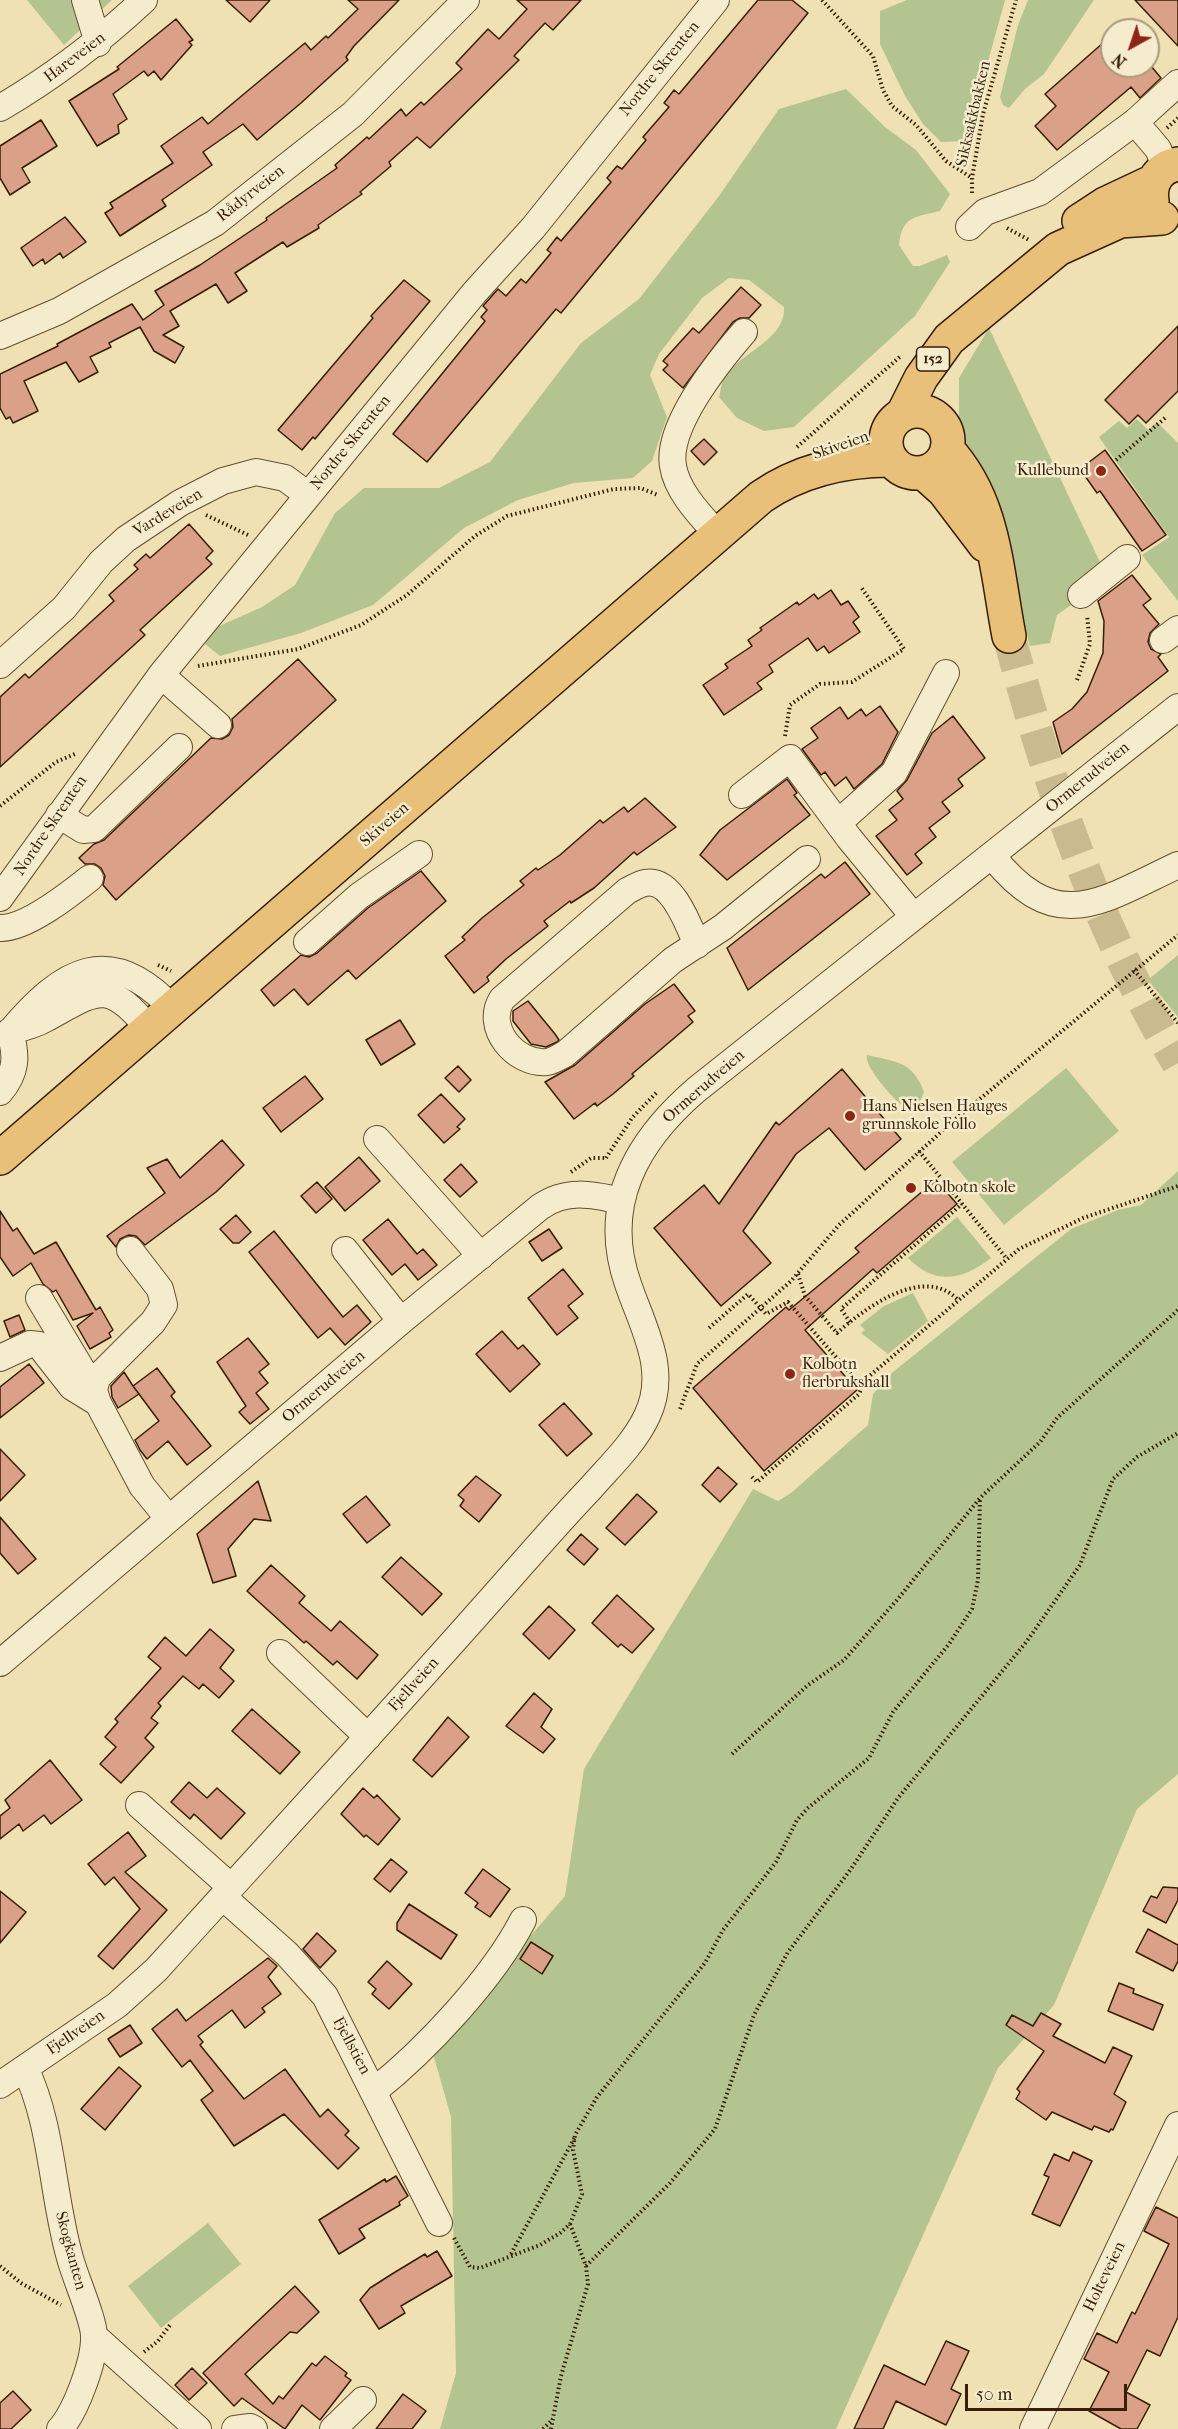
<!DOCTYPE html>
<html>
<head>
<meta charset="utf-8">
<style>
  body { margin:0 }
  #map { position:relative; width:1178px; height:2429px; overflow:hidden; background:#efe1b3; font-family:"IM FELL French Canon",serif }
  canvas { display:block }
  .north { position:absolute; left:1100px; top:18px; width:60px; height:60px; box-sizing:border-box; background:#f5ecce; border:2px solid #a99a7d; border-radius:50%; rotate:220deg; font-size:16px; font-weight:700; line-height:24px; text-align:center; color:#371e04 }
  .north::after { content:''; display:block; margin:auto; width:21px; height:27px; background:#8f2418; clip-path:polygon(50% 0,100% 100%,50% 72%,0 100%) }
  .scale { position:absolute; left:965px; top:2384px; width:162px; height:27px; box-sizing:border-box; border:3px solid #371e04; border-top:0; padding-left:8px; font-size:18px; line-height:21px; white-space:nowrap; color:#371e04; -webkit-text-stroke:4px #f5ecce; paint-order:stroke }
</style>
</head>
<body>
<div id="map">
<canvas width="1178" height="2429"></canvas>
<div class="north">N</div>
<div class="scale">50 m</div>
</div>
<script>
const ctx = document.querySelector('canvas').getContext('2d');
ctx.lineJoin = 'round';
function fill(path, color) { ctx.fillStyle = color; ctx.fill(path, 'evenodd'); }
function trace(path, color, width, dash) { ctx.strokeStyle = color; ctx.lineWidth = width; ctx.lineCap = dash ? 'butt' : 'round'; ctx.setLineDash(dash || []); ctx.stroke(path); }
function write(font, color, halo, rows, align = 'center') {
  ctx.font = font + ' "IM FELL French Canon",serif'; ctx.lineWidth = 5; ctx.setLineDash([]); ctx.textBaseline = 'middle'; ctx.strokeStyle = halo; ctx.fillStyle = color; for (const [text, x, y, turn = 0] of rows) {
    ctx.save(); ctx.translate(x, y); ctx.rotate((+turn || 0) * Math.PI / 180); ctx.textAlign = isNaN(turn) ? turn : align; if (halo) ctx.strokeText(text, 0, 0); ctx.fillText(text, 0, 0); ctx.restore();
  }
}
fill(new Path2D(`
  M27,0H112L64,45Z
  M907,0H1005L966,141L941,142L923,124L905,96L880,44V11Z
  M1028,0H1094L1044,74L1025,89L1009,108L1003,105L1000,97L1018,25Z
  M846,89L885,127L916,150L950,194L940,211C915,217 902,216 899,245L913,266H920L947,255L950,262L915,316L794,427L764,431L737,418L719,397C721,391 721,383 724,378C740,352 786,340 784,307L749,280L729,278L702,298L659,354L650,375L667,417L652,461L633,478L574,483L518,500L464,528L373,605L301,633L220,656L205,644L215,628L262,607L295,585L335,513L364,488H439L490,462L581,343L639,299L719,196L779,109Z
  M989,328L1108,579L1057,615L1050,643L1030,646L990,496L959,432V378Z
  M1137,419L1148,430L1157,422L1178,443V601L1142,555L1169,537L1099,437L1119,421L1127,428Z
  M1178,955V1017L1148,980Z
  M867,1055C896,1062 913,1061 924,1092L915,1113C904,1113 863,1067 867,1055Z
  M1066,1068L1119,1131L1004,1225L952,1162Z
  M1178,1171V1774L1137,1809L1054,2005L998,2068L836,2429H440L456,2373L451,2117L432,2050L565,1896L584,1769L753,1489L778,1501L791,1493L868,1425L873,1394L893,1372L1071,1229L1118,1210L1141,1205Z
  M957,1217L991,1258C963,1280 935,1286 908,1258Z
  M913,1293L928,1321L888,1354L861,1333L865,1330L860,1325L884,1306Z
  M208,2223L241,2264L161,2328L128,2286Z`), '#b4c490');
const building = new Path2D(`
  M226,0H270L250,22Z
  M348,0H399L354,46L346,57L348,60L301,103L257,140L243,124L203,152L212,165L162,200L166,206L120,236L105,213L113,208L110,203L173,163L161,146L202,117L208,124L305,43L311,50L326,36L328,38L358,9Z
  M517,0H581L553,30L545,23L514,56L519,60L430,148L417,137L389,162L391,166L360,192L362,194L318,225L319,228L287,247L283,242L235,273L247,291L228,303L216,284L170,311L179,326L163,335L184,347L175,363L154,351L140,327L109,343L111,347L90,357L98,372L79,382L66,362L24,381L38,411L13,423L10,417L6,419L0,408V374L58,346L57,344L132,304L143,320L164,305L155,291L200,265L267,220L266,218L337,168L335,165L367,137L369,139L401,109L406,116L421,102L424,105L462,69L456,63L488,29L499,39L527,9Z
  M758,0H792L808,13L561,313L556,309L427,462L393,434L485,321L481,317L487,310L483,306L498,289L506,296L521,279L526,283L551,253L547,250L557,237L561,241L611,182L607,178L617,166L622,169L646,140L643,137L669,107L664,103L674,90L679,94Z
  M1135,0H1178V46Z
  M176,19L193,40L189,42L192,45L161,80L154,71L148,76L144,71L113,94L127,119L118,125L119,133L97,146L69,101L119,69L117,67Z
  M1112,35V66H1151L1161,78L1140,98L1131,87L1057,150L1035,126L1056,106L1045,94Z
  M41,120L57,146L22,168L30,182L10,195L0,178V146Z
  M65,217L86,242L63,258L60,253L45,264L43,259L33,266L21,248Z
  M404,280L430,301L315,439L313,437L302,450L278,430L373,318L371,316Z
  M741,287L761,305L749,318H740L733,322L683,388L663,370L668,365L663,361L693,328L699,333Z
  M1178,326V391L1146,423L1138,415L1129,424L1105,400Z
  M704,439L717,452L704,465L691,451Z
  M1105,450L1166,535L1142,551L1100,491L1097,493L1080,469Z
  M189,524L213,551L206,558L212,564L140,630L145,635L0,767V697L25,674L29,678L114,601L109,595L138,569L134,565L146,554L150,558Z
  M1132,575L1151,599L1143,605L1159,624L1150,633L1148,642L1151,649L1161,654L1158,657L1168,671L1062,754L1053,722L1072,709L1087,692L1103,653L1104,621L1098,601Z
  M831,590L841,605L848,601L859,617L853,622L860,632L829,653L824,646L817,651L808,638L769,665L773,672L757,683L762,689L724,715L703,685L728,668L725,664L752,646L748,640L762,630L760,628L797,602L799,605L814,594L818,599Z
  M298,659L336,700L116,900L103,885L105,876L101,868L95,864H85L79,858L94,844L104,840L211,738L222,739L229,735L233,727L232,719Z
  M880,706L898,732L882,764L854,789L846,777L835,786L825,772L821,775L802,749L818,738L811,728L840,707L848,719L861,709L866,716Z
  M953,716L985,758L958,779L963,786L942,802L950,812L929,828L936,837L915,854L922,863L907,875L876,836L897,820L889,810L903,799L897,791L907,780L932,733Z
  M787,779L797,793L794,795L810,815L727,880L700,855L720,830Z
  M645,798L676,827L637,855L634,852L594,888L571,903L570,901L544,921L548,926L506,959L487,977L489,981L474,993L445,956L465,940L462,937L482,918L524,885L520,881L536,868L538,870L560,855L600,820L603,823L624,807L628,812Z
  M845,862L870,894L748,990L727,948L821,874L825,878Z
  M421,871L446,901L356,979L348,970L308,1005L294,989L274,1006L261,990L301,955L309,957L317,953L368,908Z
  M674,984L695,1011L688,1016L693,1022L632,1074L634,1076L613,1094L597,1106L595,1103L574,1119L545,1082L575,1065L645,1004Z
  M528,1001L555,1034L559,1040L557,1042L546,1047L531,1044L513,1021V1011Z
  M400,1020L415,1044L381,1065L366,1040Z
  M458,1066L471,1080L459,1092L445,1078Z
  M842,1069L901,1139L865,1170L829,1128L796,1154L743,1231L771,1263L721,1306L654,1228L704,1185L719,1204L776,1122L779,1125Z
  M305,1076L323,1099L281,1132L263,1108Z
  M441,1094L465,1119L457,1127L460,1129L444,1143L418,1115Z
  M222,1140L244,1165L216,1192L145,1245L136,1236L129,1235L120,1239L116,1247L107,1236L165,1193L147,1168L167,1159L180,1178Z
  M359,1157L380,1181L345,1211L325,1187Z
  M461,1164L477,1182L460,1197L444,1180Z
  M936,1180L957,1204L877,1273L873,1269L805,1330L857,1390L764,1471L693,1388L786,1307L789,1310L829,1277L859,1252L855,1248Z
  M317,1182L332,1199L316,1213L301,1196Z
  M0,1211L13,1231L17,1228L34,1254L56,1242L96,1310L100,1307L113,1330L109,1333L111,1337L90,1349L77,1326L93,1313L73,1320L56,1290L53,1292L43,1284L31,1263L13,1276L0,1257Z
  M236,1215L251,1232L239,1243H233L220,1229Z
  M388,1219L417,1254L423,1249L437,1265L418,1280L405,1264L392,1275L363,1240Z
  M549,1229L562,1248L542,1261L529,1242Z
  M274,1231L343,1317L357,1305L371,1322L345,1345L330,1328L318,1338L249,1252Z
  M563,1269L583,1294L568,1306L578,1318L557,1335L528,1298Z
  M19,1315L25,1330L10,1337L4,1321Z
  M502,1331L518,1349L523,1345L540,1364L510,1392L476,1354Z
  M248,1338L269,1364L259,1372L268,1383L256,1393L269,1409L250,1424L239,1412L246,1406L217,1362Z
  M29,1364L44,1383L0,1418V1387Z
  M157,1368L175,1392L171,1396L211,1446L187,1465L168,1441L147,1459L140,1450L135,1440L159,1421L133,1386L139,1394L118,1408L112,1397L111,1386L124,1372L133,1386Z
  M564,1403L592,1434L567,1456L539,1425Z
  M0,1449L25,1475L0,1501Z
  M718,1467L737,1484L720,1502L702,1485Z
  M476,1476L501,1495L479,1522L460,1506L464,1500L458,1495Z
  M258,1481L271,1521L254,1519L228,1549L236,1576L213,1583L197,1534Z
  M637,1494L657,1512L625,1545L606,1528Z
  M366,1496L390,1525L367,1543L343,1514Z
  M0,1517L36,1559L18,1574L0,1553Z
  M581,1534L598,1549L584,1565L567,1550Z
  M401,1557L442,1594L422,1615L382,1577Z
  M271,1565L305,1596L299,1603L331,1631L340,1621L378,1655L357,1679L337,1661L333,1665L306,1641L304,1643L247,1591Z
  M617,1595L654,1629L632,1653L621,1644L618,1647L592,1623Z
  M549,1606L575,1630L549,1659L523,1634Z
  M210,1629L234,1650L220,1668L234,1681L219,1698L203,1684L199,1689L183,1676L158,1703L161,1706L151,1718L158,1723L145,1738L154,1747L121,1783L100,1764L116,1747L105,1737L118,1722L115,1719L161,1668L148,1657L165,1637L186,1656Z
  M534,1693L552,1709L541,1727L555,1739L543,1753L506,1726Z
  M252,1709L300,1752L280,1774L232,1731Z
  M448,1717L469,1737L432,1777L413,1760Z
  M50,1760L82,1800L51,1824L44,1815L23,1831L19,1824L0,1839V1816L10,1808L5,1800Z
  M189,1782L207,1798L217,1788L245,1813L221,1839L194,1814L190,1819L171,1802Z
  M363,1788L374,1798L377,1795L400,1819L378,1845L366,1835L364,1837L341,1814Z
  M128,1832L146,1856L125,1872L167,1910L113,1969L98,1956L140,1909L114,1877L105,1885L88,1864Z
  M391,1859L407,1872L390,1892L374,1879Z
  M483,1869L510,1889L490,1917L475,1907L478,1903L465,1893Z
  M1163,1887L1178,1888V1900L1166,1923L1143,1911L1151,1896L1157,1898Z
  M0,1891L26,1912L0,1943Z
  M409,1904L457,1935L441,1959L397,1930V1923Z
  M1148,1929L1178,1945V1961L1173,1971L1136,1952Z
  M317,1933L336,1951L320,1968L303,1949Z
  M531,1942L553,1956L542,1974L520,1959Z
  M268,1958L277,1966L268,1977L281,1994L262,2008L265,2012L245,2028L232,2010L198,2036L203,2042L200,2045L244,2099L285,2069L320,2117L328,2109L349,2131L345,2135L359,2148L338,2169L284,2114L234,2146L201,2100L213,2091L190,2060L182,2067L152,2029L177,2009L186,2021Z
  M387,1961L412,1984L389,2009L372,1994L376,1989L368,1982Z
  M1119,1983L1134,1989L1133,1993L1163,2005L1153,2030L1108,2011Z
  M1041,2013L1061,2024L1053,2036L1105,2063L1113,2047L1132,2056L1114,2094L1126,2102L1113,2130L1111,2129L1109,2132L1094,2126L1092,2130L1052,2112L1046,2120L1016,2099L1020,2092L1017,2089L1044,2051L1006,2025L1012,2015L1033,2026Z
  M130,2025L142,2043L120,2057L108,2039Z
  M119,2067L141,2086L105,2130L81,2109Z
  M1073,2152L1092,2161L1060,2226L1032,2214L1049,2177L1044,2175L1054,2154L1069,2161Z
  M396,2176L408,2196L399,2202L400,2205L359,2229L365,2238L339,2254L319,2220L385,2179L386,2182Z
  M1156,2207L1178,2218V2317L1160,2356L1147,2350L1126,2392L1150,2405L1137,2429H1121L1089,2411L1109,2372L1084,2359L1097,2333L1117,2343L1132,2312L1135,2314L1169,2244L1144,2231Z
  M437,2251L452,2276L401,2306L405,2313L379,2329L360,2300L370,2288L392,2274L425,2254L427,2257Z
  M295,2286L319,2312L297,2333L290,2332L245,2374L273,2404L279,2396L283,2399L312,2363L316,2366L325,2356L347,2373L345,2376L351,2380L320,2420L302,2405L285,2429L242,2398L234,2406L203,2373Z
  M946,2341L969,2351L951,2389L961,2394L946,2425L896,2401L883,2429H854L884,2365L925,2385Z
  M192,2368L207,2383L189,2400L175,2385Z
  M13,2391L31,2410L11,2429H0V2403Z
  M403,2394L426,2411L412,2429H376Z`);
fill(building, '#dba088');
trace(building, '#371e04', 1.5);
trace(new Path2D(`
  M1009,636C1050,789 1097,927 1178,1063`), '#caba90', 33, [33, 16]);
const minor = new Path2D(`
  M85,0L98,43
  M0,108C53,77 99,42 144,0
  M1135,122L1158,149L1166,168
  M969,227L985,212L1040,192L1135,122L1178,83
  M0,336L59,311L215,223L353,114L466,0
  M718,535C701,516 677,492 673,466C666,426 719,361 744,332
  M1081,595L1127,558
  M1163,640L1178,629
  M0,665L64,608L101,562L126,539L180,503L223,481L256,472L285,478L308,495
  M161,675L218,725
  M742,795L790,758L849,838L914,917
  M59,815L83,830L94,829L179,747
  M838,823L894,773L946,673
  M993,857C1057,937 1101,901 1178,865
  M0,898L161,675L475,292L533,228L716,0
  M0,928C26,929 70,894 90,878
  M307,942L359,896L419,854
  M697,945C689,926 672,877 645,883C639,884 633,888 627,891L502,999C484,1027 515,1065 547,1062C553,1061 559,1057 565,1054L673,960L723,927L807,859
  M10,1031C22,1028 35,1025 45,1019C97,991 107,977 150,1030
  M10,1032C62,970 110,940 174,1010
  M0,1092C17,1072 17,1056 10,1032
  M377,1139L481,1256
  M130,1250L160,1289L164,1305L153,1322L97,1378L94,1390L98,1403L142,1486L169,1519
  M345,1250L401,1321
  M39,1298L94,1390
  M0,1358L30,1344L39,1345L72,1387L98,1403
  M280,1653L368,1737
  M0,1663L401,1321L540,1207C566,1189 591,1194 621,1201
  M139,1805L231,1887
  M223,1897L287,1954L325,1996L439,2223
  M25,2068C53,2126 52,2196 70,2258C75,2277 94,2320 94,2336C95,2360 76,2411 60,2429
  M0,2085L117,2005L156,1970C278,1835 402,1701 522,1564C544,1539 566,1514 589,1490C609,1467 634,1444 647,1416C669,1370 643,1328 628,1284C600,1204 637,1141 696,1090L1178,707
  M374,2091C426,2050 493,1978 523,1920
  M94,2336L198,2429
  M235,2429L250,2427L254,2429
  M333,2429L363,2400
  M1033,2429L1178,2125`);
const major = new Path2D(`
  M1152,201C1149,182 1159,167 1178,164
  M1079,221L1105,204L1154,181
  M886 442a31 31 0 1 1 62 0a31 31 0 1 1-62 0Z
  M903,414L921,378L949,339L1058,249L1120,221L1162,218
  M947,449C995,501 996,569 1009,636
  M924,473L944,491L985,545
  M0,1158L761,497C800,470 844,460 891,460`);
trace(minor, '#654f30', 28);
trace(major, '#371e04', 36);
trace(new Path2D(`
  M822,0L873,56L883,90L892,106L916,125L946,161L972,178
  M1167,128L1178,118
  M972,193V178L983,114L1016,0
  M1007,228L1029,240
  M797,447L902,355
  M1116,460L1165,418
  M206,515L248,535
  M198,666L298,649L361,625L407,595L475,536L507,516L614,489L640,488L658,495
  M1077,680L1090,644L1087,615
  M785,736L790,705L820,684L852,682L904,649L861,587
  M0,806L56,762L75,754
  M158,965L171,971
  M1134,970L1178,1023
  M919,1151L1007,1259
  M606,1158L632,1118L657,1092
  M571,1172L591,1158H606
  M798,1274L805,1296L837,1333C865,1308 924,1264 958,1300
  M850,1322L841,1309L962,1204
  M709,1328L748,1294L766,1314L788,1302L862,1387L859,1394L757,1482L751,1476
  M860,1384L1019,1249L1083,1218L1178,1186
  M680,1409L697,1364L791,1281L839,1225L952,1122L1178,935
  M732,1754L808,1685L844,1660L897,1600L980,1498L1040,1442L1057,1418L1178,1310
  M454,2238L470,2267L480,2268L540,2245L560,2233L570,2224L582,2194L573,2150L575,2135L597,2097L705,1963L723,1930L776,1862L797,1820L808,1808L869,1758L893,1712L949,1644L972,1609L978,1580L980,1498
  M511,2254L575,2137
  M0,2266L21,2283L61,2305
  M586,2266L670,2183L715,2129L754,2015L788,1952L851,1869L898,1798L1027,1641L1080,1565L1113,1479L1137,1457L1178,1433
  M144,2352L158,2341L170,2325
  M543,2429L553,2419
  M551,2429L561,2376L588,2284L586,2266L570,2224`), '#371e04', 4, [1.5, 3]);
trace(minor, '#f5ecce', 26);
trace(major, '#e8c07a', 33);
for (const [x, y, r, color] of [
  [1101,471,6,"#8f2418"],
  [850,1116,6,"#8f2418"],
  [911,1188,6,"#8f2418"],
  [790,1374,6,"#8f2418"]
]) { const dot = new Path2D(); dot.arc(x, y, r, 0, 2 * Math.PI); ctx.fillStyle = color; ctx.fill(dot); trace(dot, '#f5ecce', 2); }
for (const [x, y, w] of [
  [933,359,33]
]) { const box = new Path2D(); box.roundRect(x - w / 2, y - 12, w, 24, 4.5); ctx.fillStyle = '#f5ecce'; ctx.fill(box); trace(box, '#371e04', 1.5); }
write('bold 15px', '#371e04', null, [
  ["152",933,359]
]);
write('16px', '#371e04', '#f5ecce', [
  ["Hareveien",75,58,-37],
  ["Nordre Skrenten",660,69,-51],
  ["Sikksakkbakken",974,114,-77],
  ["Rådyrveien",251,194,-38],
  ["Nordre Skrenten",351,443,-51],
  ["Skiveien",841,446,-19],
  ["Vardeveien",168,513,-31],
  ["Ormerudveien",1088,778,-39],
  ["Skiveien",385,825,-41],
  ["Nordre Skrenten",51,826,-56],
  ["Ormerudveien",704,1087,-41],
  ["Ormerudveien",324,1387,-40],
  ["Fjellveien",414,1685,-48],
  ["Fjellveien",76,2033,-34],
  ["Fjellstien",351,2046,62],
  ["Skogkanten",70,2251,75],
  ["Holteveien",1105,2277,-64]
]);
write('16px', '#371e04', '#f5ecce', [
  ["Kullebund",1089,471,"right"],
  ["Hans Nielsen Hauges",862,1107],
  ["grunnskole Follo",862,1125],
  ["Kolbotn skole",923,1188],
  ["Kolbotn",802,1365],
  ["flerbrukshall",802,1383]
], 'left');
</script>
</body>
</html>
